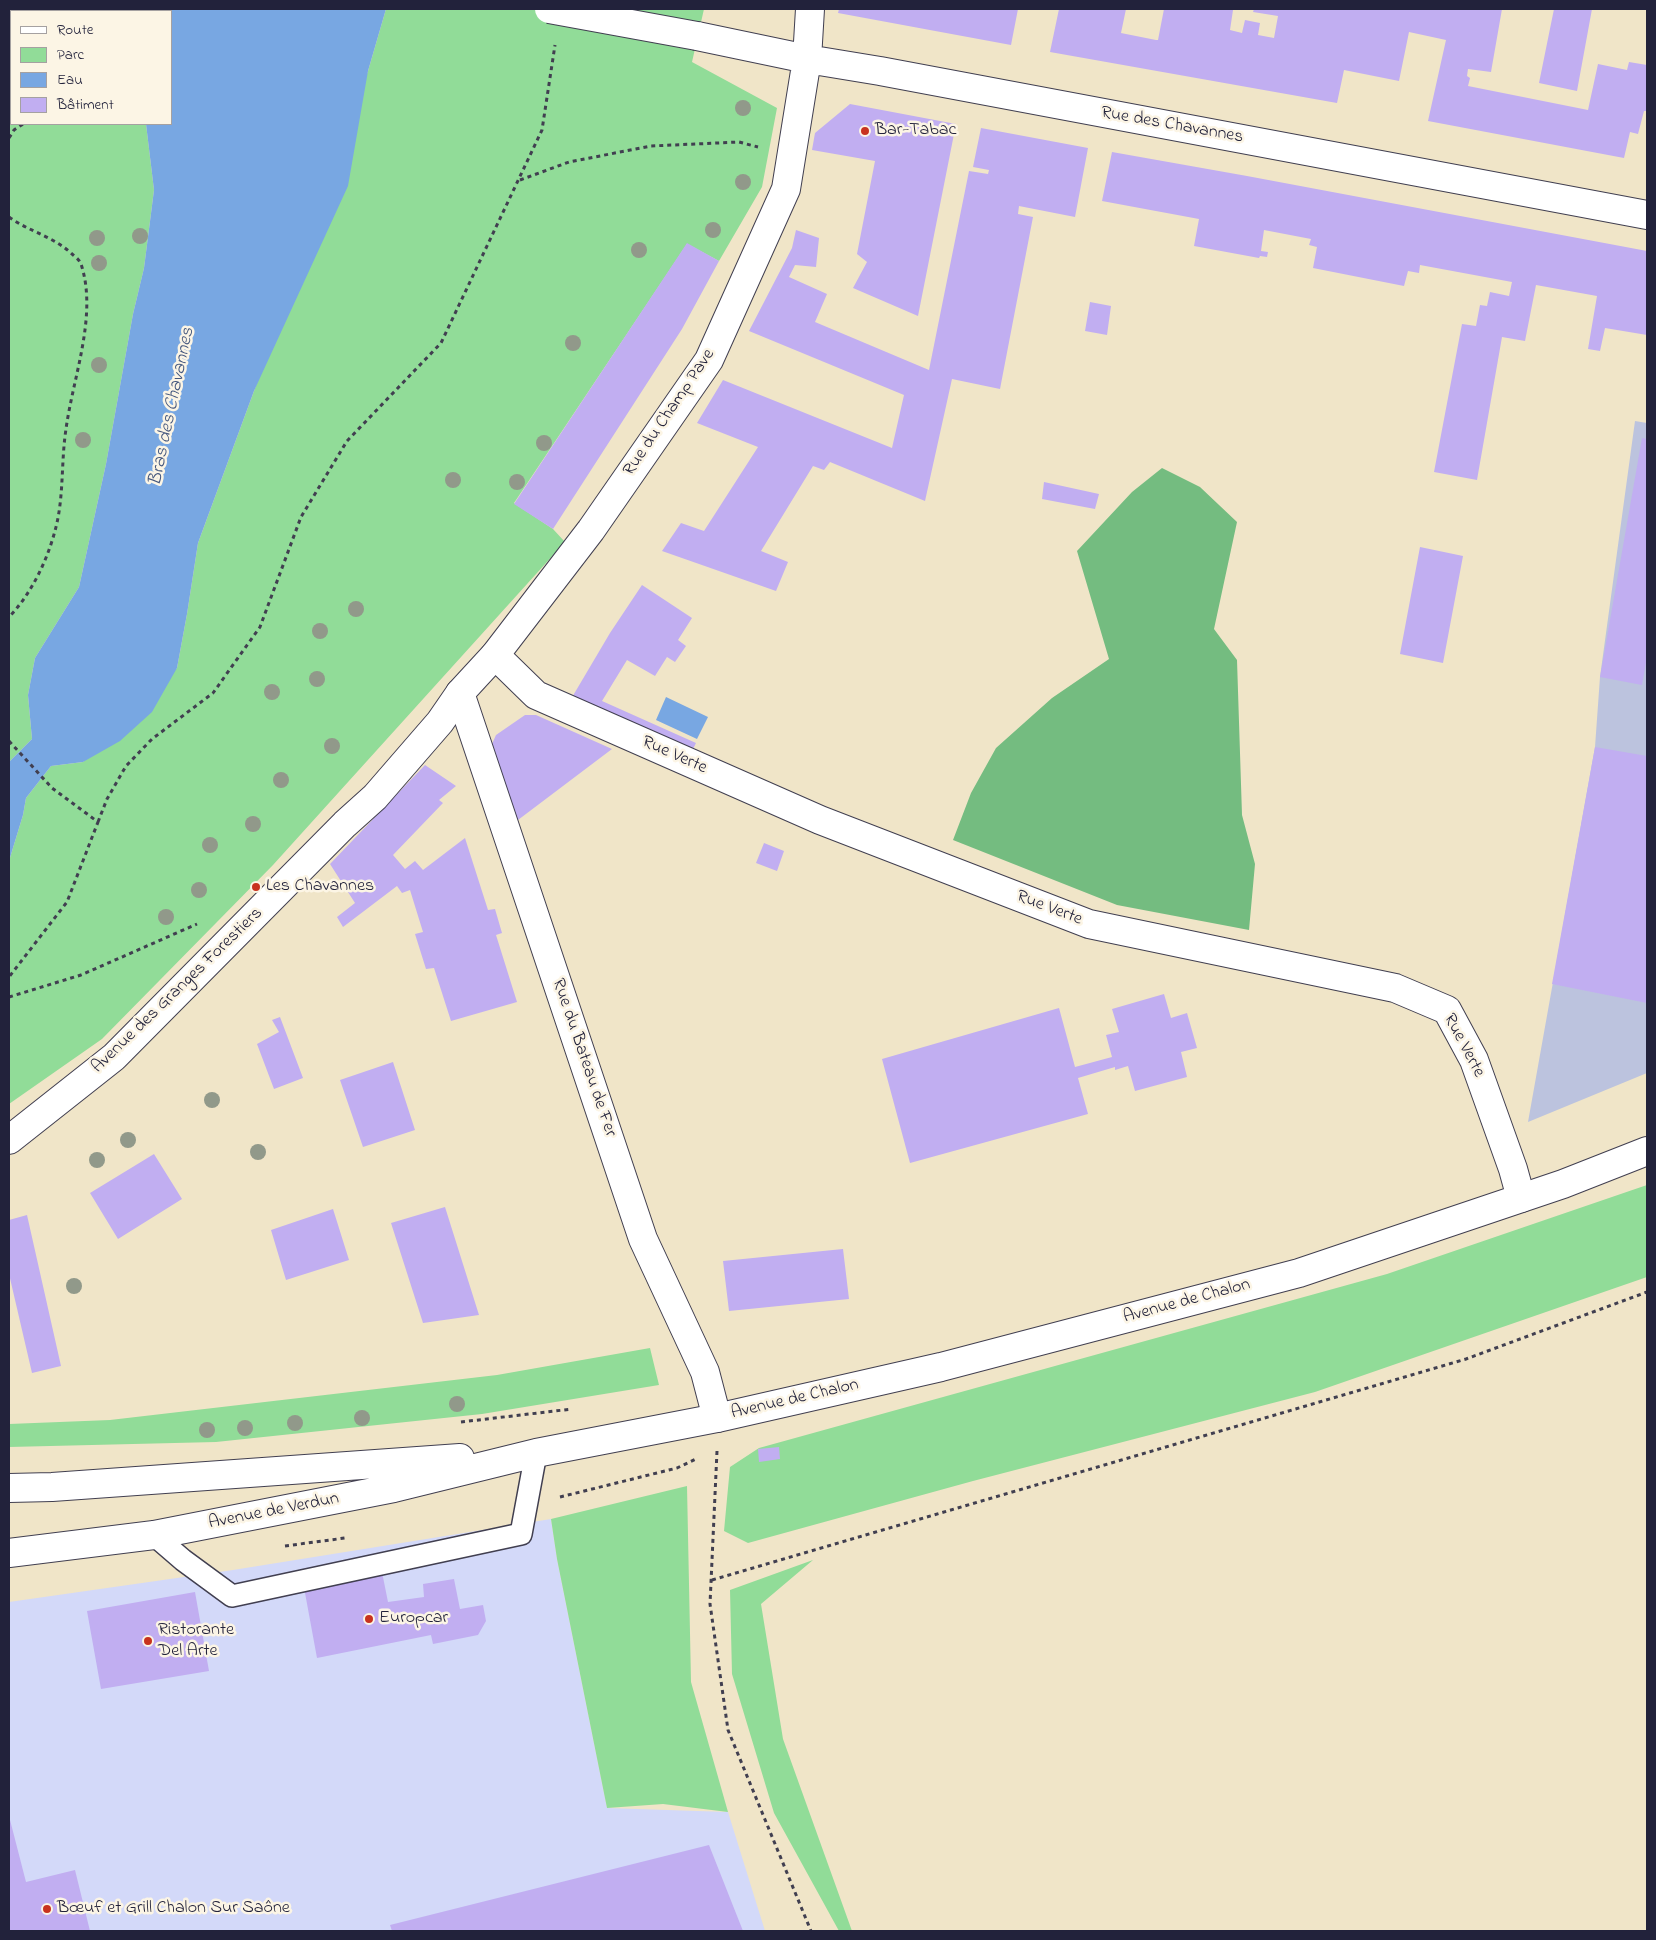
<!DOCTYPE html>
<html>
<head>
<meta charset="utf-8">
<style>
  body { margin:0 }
  #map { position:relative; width:1656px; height:1940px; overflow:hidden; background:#f0e5c8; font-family:"Indie Flower",sans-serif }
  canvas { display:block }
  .frame { position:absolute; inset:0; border:10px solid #22223b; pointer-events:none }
  .legend { position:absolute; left:10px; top:10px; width:162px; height:115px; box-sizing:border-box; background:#fcf5e5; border:1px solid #a5a1a1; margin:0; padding:6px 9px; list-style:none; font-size:15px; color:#22223b }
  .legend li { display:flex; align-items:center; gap:10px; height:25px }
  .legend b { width:25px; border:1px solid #a5a1a1 }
</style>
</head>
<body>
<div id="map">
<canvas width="1656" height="1940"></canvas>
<div class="frame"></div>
<ul class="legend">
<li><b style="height:6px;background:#fff"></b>Route</li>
<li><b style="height:14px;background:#91dc98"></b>Parc</li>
<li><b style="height:14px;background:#78a7e2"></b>Eau</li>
<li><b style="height:14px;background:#c1aef1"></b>Bâtiment</li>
</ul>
</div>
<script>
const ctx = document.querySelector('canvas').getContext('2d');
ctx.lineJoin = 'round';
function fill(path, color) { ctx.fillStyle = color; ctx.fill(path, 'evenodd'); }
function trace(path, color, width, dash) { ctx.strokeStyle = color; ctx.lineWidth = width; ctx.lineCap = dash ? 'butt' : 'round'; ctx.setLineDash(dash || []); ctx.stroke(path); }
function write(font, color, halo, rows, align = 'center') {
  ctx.font = font + ' "Indie Flower",sans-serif'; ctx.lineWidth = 5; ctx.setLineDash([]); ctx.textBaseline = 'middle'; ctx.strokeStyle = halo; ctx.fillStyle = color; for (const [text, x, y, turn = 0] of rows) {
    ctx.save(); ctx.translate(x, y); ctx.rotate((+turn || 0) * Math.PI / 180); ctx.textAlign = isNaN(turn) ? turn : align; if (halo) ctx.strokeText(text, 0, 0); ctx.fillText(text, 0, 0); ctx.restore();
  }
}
fill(new Path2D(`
  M551,1519L557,1559L607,1808L728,1812L765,1931H9V1602L233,1570Z`), '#d3d9f9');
fill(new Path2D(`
  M1635,421L1647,423V1073L1528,1122L1595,747L1600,677Z`), '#bcc3de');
fill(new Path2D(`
  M9,9H140V11H11V124H146L154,190L144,268L133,314L106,464L79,587L35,658L28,695L32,739L9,762Z
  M386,9H704L692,62L777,108L762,187L719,261L687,244L514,503L553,529L565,542L273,865L102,1039L9,1104V861L23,815L26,798L51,766L83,762L177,668L187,614L198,543L254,391L368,71Z
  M1647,1185V1277L1315,1392L973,1481L748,1543L724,1531L730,1467L759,1448L1387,1274Z
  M650,1348L659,1385L482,1414L216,1442L9,1447V1424L110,1420L497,1375Z
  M687,1486L691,1682L728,1812L663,1804L607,1808L557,1559L551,1519Z
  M813,1560L761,1604L783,1739L852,1931H839L774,1813L732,1674L730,1590Z`), '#91dc98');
fill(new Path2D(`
  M1162,468L1200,487L1237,522L1214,629L1237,660L1242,815L1255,864L1249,930L1117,905L953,840L971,793L996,748L1052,698L1109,659L1077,551L1132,492Z`), '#74bc80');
fill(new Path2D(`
  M140,9H386L368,71L348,186L254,391L198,543L187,614L177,668L152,712L120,741L83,762L51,766L26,798L23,815L9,861V762L32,739L28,695L35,658L79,587L106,464L133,314L144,268L154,190L146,124H171V11H140Z
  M666,697L708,717L697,739L656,720Z`), '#78a7e2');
fill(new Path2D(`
  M839,9H1018L1011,45L838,13Z
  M1059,9H1126L1121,33L1156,40H1158L1164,9L1233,10L1230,30L1242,33L1245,20L1260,23L1258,35L1274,38L1278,16L1253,12L1254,9H1502L1491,72L1468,69L1467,76L1470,78L1468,86L1588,110L1598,64L1627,70L1629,62L1647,65V111H1644L1638,134L1630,132L1624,158L1428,121L1446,40L1409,32L1399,81L1344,70L1337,103L1050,52Z
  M1554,9H1592L1577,91L1539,83Z
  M850,104L956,124L918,316L853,288L867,262L857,254L875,161L812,150L815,133Z
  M981,128L1088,148L1075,217L1019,206L1018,214L1033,217L1000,389L952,379L925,501L830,462L824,470L813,466L761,551L788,562L776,591L662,551L681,523L704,531L758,447L697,423L723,380L892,448L904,395L749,331L792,248L796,230L819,238L816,267L795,265L789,277L827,294L815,322L929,370L969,171L988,174L989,170L973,167Z
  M1112,152L1247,176L1647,251V335L1605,328L1600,351L1588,349L1597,296L1536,285L1525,341L1502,337L1477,480L1434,472L1462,324L1476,326L1480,305L1487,306L1490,292L1509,296L1512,282L1420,265L1419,273L1408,271L1404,286L1313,268L1317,247L1309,245L1311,239L1264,230L1261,251L1268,252L1267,257L1260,256L1259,258L1194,246L1199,219L1102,201Z
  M687,243L719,261L682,329L553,529L514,504Z
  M1090,302L1111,306L1107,335L1085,331Z
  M1642,438L1647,439V657L1642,685L1600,677Z
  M1044,482L1099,494L1095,509L1042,499Z
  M1420,547L1463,556L1443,663L1400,654Z
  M642,585L692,618L678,640L686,646L675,662L667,657L655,676L627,660L602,701L696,743L691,753L571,699L610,633Z
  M525,715H536L612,749L514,823L493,759L497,757L492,744L496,735Z
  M1595,747L1647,756V1003L1552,984Z
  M425,765L456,786L439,800L443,803L393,855L405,869L415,861L423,870L465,838L488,910L495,909L502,933L496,935L517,1002L451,1021L434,968L426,969L415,934L423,932L410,890L402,893L397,886L343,927L337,917L355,903L330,864Z
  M764,843L784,851L777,871L756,863Z
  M1164,994L1171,1018L1187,1013L1197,1048L1181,1052L1187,1077L1135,1091L1128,1066L1115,1070V1067L1078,1078L1088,1114L910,1163L882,1059L1059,1008L1075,1067L1112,1057L1106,1035L1119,1032L1112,1009Z
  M280,1017L303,1078L274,1089L257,1044L279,1032L272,1020Z
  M393,1062L415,1130L363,1147L340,1080Z
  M154,1154L182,1199L118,1239L90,1193Z
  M445,1207L479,1315L423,1323L391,1223Z
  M333,1209L349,1260L286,1280L271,1230Z
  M27,1215L61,1366L32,1373L9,1274V1220Z
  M843,1249L849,1299L729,1311L723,1261Z
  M779,1447L780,1459L759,1462L758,1449Z
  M381,1567L388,1602L424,1597L423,1584L454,1579L460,1609L483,1605L486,1621L478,1635L433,1644L431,1635L317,1658L303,1582Z
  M195,1592L209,1671L101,1689L87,1611Z
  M9,1816L26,1882L75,1870L90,1931H9Z
  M709,1845L743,1931H392L390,1925Z`), '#c1aef1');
const lane = new Path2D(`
  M154,1535L183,1560L232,1596L521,1534L536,1453`);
const street = new Path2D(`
  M495,655L536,695L820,820L1089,924L1395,988L1447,1010L1474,1060L1513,1169L1521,1198
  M460,693L643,1239L705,1372L717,1418`);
const secondary = new Path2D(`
  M697,36L807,59L880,71L1647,215
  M9,1140L114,1057L345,824L375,797L440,722L460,693L495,655L591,530L709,360L786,189L807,59L810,9`);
const primary = new Path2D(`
  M9,1488L52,1487L460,1458
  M9,1553L154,1535L394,1488L536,1453L717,1418L941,1367L1299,1273L1563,1184L1647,1151`);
trace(lane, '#413f50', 24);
trace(street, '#413f50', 30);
trace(secondary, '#413f50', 30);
trace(primary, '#413f50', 30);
trace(new Path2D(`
  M115,11L116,9
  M9,138L14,130L23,124
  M520,180L569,162L651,146L739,142L758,147
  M9,217C28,231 52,236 71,253C74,256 79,259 81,264C98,315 73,377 66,429C61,461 64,495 56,527C48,559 32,593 9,617
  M9,741L52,788L98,822L67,902L9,977
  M98,822L107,799L126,766L152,739L213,693L260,627L301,517L347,441L441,343L542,130L555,45
  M9,997L81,975L197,924
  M461,1422L572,1409
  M717,1451L710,1604L728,1730L811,1931
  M560,1497L677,1468L698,1458
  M285,1546L345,1538
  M712,1580L1466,1359L1647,1292`), '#413f50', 3, [4, 4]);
trace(lane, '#fff', 21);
trace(street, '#fff', 28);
trace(secondary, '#fff', 28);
trace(primary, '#fff', 28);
const secondaryBridge = new Path2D(`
  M549,9L697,36`);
trace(secondaryBridge, '#413f50', 30, []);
trace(secondaryBridge, '#fff', 28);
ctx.fillStyle = '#91998a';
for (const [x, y] of [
  [743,108],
  [743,182],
  [713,230],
  [140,236],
  [97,238],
  [639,250],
  [99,263],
  [573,343],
  [99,365],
  [83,440],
  [544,443],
  [453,480],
  [517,482],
  [356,609],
  [320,631],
  [317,679],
  [272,692],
  [332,746],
  [281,780],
  [253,824],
  [210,845],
  [199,890],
  [166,917],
  [212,1100],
  [128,1140],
  [258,1152],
  [97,1160],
  [74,1286],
  [457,1404],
  [362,1418],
  [295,1423],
  [245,1428],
  [207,1430]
]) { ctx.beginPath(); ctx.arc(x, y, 8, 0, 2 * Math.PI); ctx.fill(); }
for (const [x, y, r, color] of [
  [865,131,5,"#c8321e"],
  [256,887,5,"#c8321e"],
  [369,1619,5,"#c8321e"],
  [148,1641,5,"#c8321e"],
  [47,1909,5,"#c8321e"]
]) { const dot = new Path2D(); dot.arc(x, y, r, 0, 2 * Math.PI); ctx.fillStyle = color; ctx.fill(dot); trace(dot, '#fcf5e5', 2); }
write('18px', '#22223b', '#fcf5e5', [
  ["Rue des Chavannes",1172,126,10],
  ["Rue du Champ Pave",670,413,-56],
  ["Rue Verte",674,756,24],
  ["Rue Verte",1049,909,21],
  ["Avenue des Granges Forestiers",178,991,-44],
  ["Rue Verte",1463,1046,62],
  ["Rue du Bateau de Fer",583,1058,71],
  ["Avenue de Chalon",1187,1302,-15],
  ["Avenue de Chalon",795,1400,-13],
  ["Avenue de Verdun",274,1512,-11]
]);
write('18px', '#22223b', '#fcf5e5', [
  ["Bar-Tabac",875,131],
  ["Les Chavannes",266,887],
  ["Europcar",379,1619],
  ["Ristorante",158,1631],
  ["Del Arte",158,1652],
  ["Bœuf et Grill Chalon Sur Saône",57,1909]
], 'left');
write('italic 19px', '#44577e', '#fcf5e5', [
  ["Bras des Chavannes",173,407,-78]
]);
</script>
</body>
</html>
